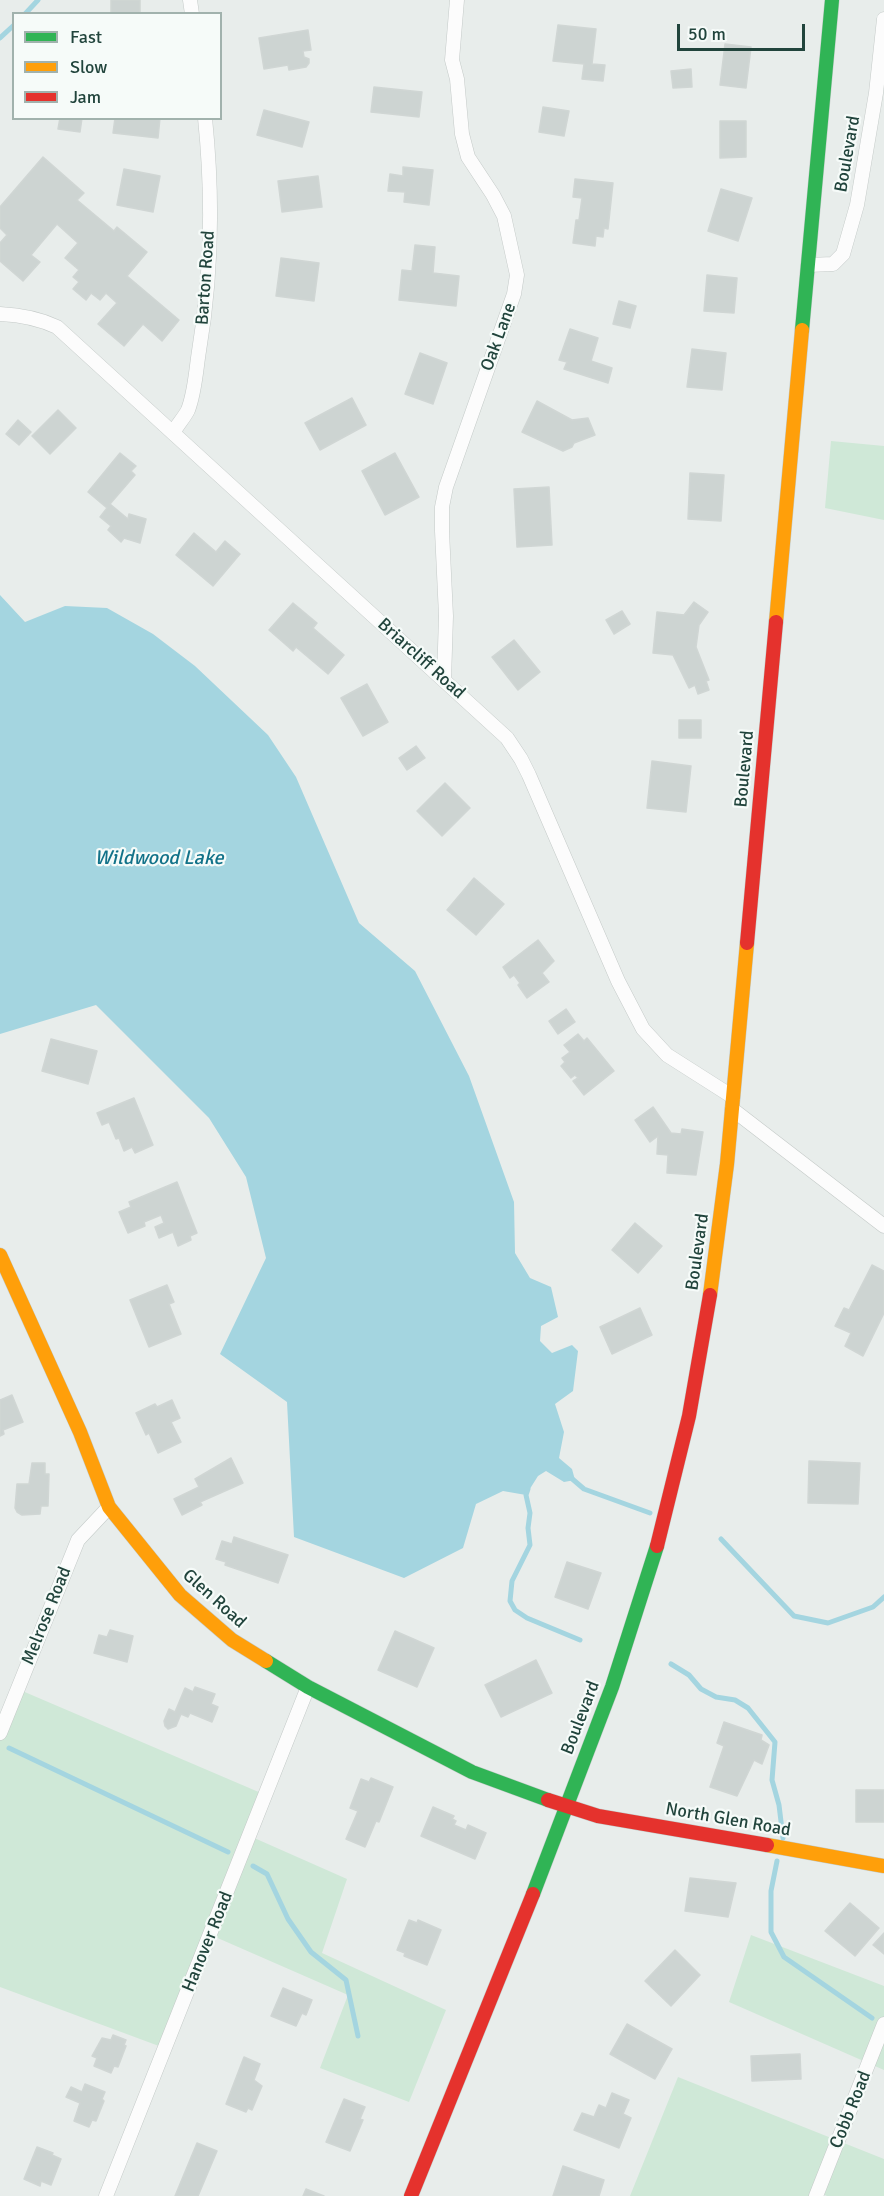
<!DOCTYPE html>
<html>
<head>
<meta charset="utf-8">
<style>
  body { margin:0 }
  #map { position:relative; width:884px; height:2196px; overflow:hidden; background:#e8edeb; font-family:Signika,sans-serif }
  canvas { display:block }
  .legend { position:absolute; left:12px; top:12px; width:210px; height:108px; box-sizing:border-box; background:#f6fbf9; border:2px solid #a1b2ad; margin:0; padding:8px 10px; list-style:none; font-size:18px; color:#21443c }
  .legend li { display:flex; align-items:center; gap:12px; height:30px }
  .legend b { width:30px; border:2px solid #a1b2ad }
  .scale { position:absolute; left:677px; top:24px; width:128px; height:27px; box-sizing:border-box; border:3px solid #21443c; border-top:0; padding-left:8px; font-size:18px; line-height:21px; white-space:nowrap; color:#21443c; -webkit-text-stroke:4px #f6fbf9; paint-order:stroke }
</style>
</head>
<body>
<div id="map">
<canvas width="884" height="2196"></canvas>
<ul class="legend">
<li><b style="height:8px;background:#30b455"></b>Fast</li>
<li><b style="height:8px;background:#ff9f0a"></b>Slow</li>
<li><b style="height:8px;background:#e5322d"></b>Jam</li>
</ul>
<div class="scale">50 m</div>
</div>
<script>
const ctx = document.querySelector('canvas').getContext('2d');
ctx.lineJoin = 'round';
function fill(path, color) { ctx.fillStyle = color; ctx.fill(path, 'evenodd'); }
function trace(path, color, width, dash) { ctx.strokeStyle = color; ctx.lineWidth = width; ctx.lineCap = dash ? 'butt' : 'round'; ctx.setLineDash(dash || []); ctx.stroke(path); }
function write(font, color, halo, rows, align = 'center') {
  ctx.font = font + ' Signika,sans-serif'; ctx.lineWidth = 4.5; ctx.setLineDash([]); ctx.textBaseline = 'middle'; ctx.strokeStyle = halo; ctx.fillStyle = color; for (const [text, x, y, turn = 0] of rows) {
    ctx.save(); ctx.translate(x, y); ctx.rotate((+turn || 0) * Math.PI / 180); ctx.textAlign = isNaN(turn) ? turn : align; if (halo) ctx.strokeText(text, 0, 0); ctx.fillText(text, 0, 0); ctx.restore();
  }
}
fill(new Path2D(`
  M831,441L884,446V520L825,508Z
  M20,1690L268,1796L252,1837L347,1879L322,1953L446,2010L409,2102L320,2068L348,1995L213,1936L167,2049L0,1987V1717Z
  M751,1935L884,1986V2070L729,2002Z
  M678,2077L884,2159V2196H827L819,2192L817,2196H630Z`), '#cfe8d7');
fill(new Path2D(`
  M0,595L25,622L65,606L107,608L153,634L195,666L268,735L296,777L359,923L415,971L469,1076L514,1202L515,1253L530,1278L551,1287L558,1317L541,1326L540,1341L552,1353L572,1345L578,1351L573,1391L555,1404L564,1432L559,1458L572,1469L575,1480L564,1482L546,1471L538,1476L526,1495L503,1491L476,1504L463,1548L404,1578L294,1537L287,1402L220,1354L266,1258L246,1177L209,1118L96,1005L0,1034Z`), '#a4d5e0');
trace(new Path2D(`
  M25,14L38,0
  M0,38L14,25
  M570,1477L584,1489L650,1513
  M528,1489L526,1495L530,1513L528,1528L530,1545L512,1581L510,1601L515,1610L527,1618L580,1640
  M721,1539L794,1616L828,1623L873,1607L884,1597
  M671,1664L689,1675L701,1689L716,1697L735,1700L748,1708L775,1742L772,1780L779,1805L783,1838
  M9,1748L228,1852
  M777,1861L771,1891V1932L784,1957L872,2018
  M253,1866L267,1874L288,1919L311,1952L346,1980L358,2036`), '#a4d5e0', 5);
const building = new Path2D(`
  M111,0H140V14H111Z
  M558,25L596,29L592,64L605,65L603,81L582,79L584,64L553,61Z
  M308,30L311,50L303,51L304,57L309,59V63L306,67L289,70L288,65L264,69L259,38Z
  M725,44L751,47L746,88L720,85Z
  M691,69L692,87L673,88L671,71Z
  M374,87L422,92L419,117L371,112Z
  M543,107L569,111L564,136L539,132Z
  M264,110L309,122L302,147L257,135Z
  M60,118H82L80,132L58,129Z
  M115,118H160L158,138L113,133Z
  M720,121H746V157L720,158Z
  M43,157L84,193L77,200L114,231L117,227L147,252L127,276L179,320L162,341L143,324L124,346L98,324L117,303L106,293L100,300L91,293L86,300L73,289L79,282L73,277L79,270L65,258L78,243L57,224L31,255L40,262L23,281L0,261V243L7,235L0,228V207Z
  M403,167L433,170L429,205L404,202L405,192L388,191L390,174L403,176Z
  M124,169L160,176L153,212L117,205Z
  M318,176L322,207L282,212L278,181Z
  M575,179L613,183L608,229L604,228L603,237L596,236L595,246L573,243L576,220H579L582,198L573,197Z
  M721,189L752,198L738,241L708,231Z
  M415,245L435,247L433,273L459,276L456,306L399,300L402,270L412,271Z
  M281,258L319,263L314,301L276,296Z
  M707,275L737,278L734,313L704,311Z
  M619,301L636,306L630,328L613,324Z
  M570,329L598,338L591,361L612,368L608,383L564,369L567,362L559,360Z
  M692,349L726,353L722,390L687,387Z
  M420,353L447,363L433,404L405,394Z
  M352,398L366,425L320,450L305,423Z
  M537,401L572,420L588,418L595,435L574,443L572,447L563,451L522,432Z
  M58,410L76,428L50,454L32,436Z
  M18,420L31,432L19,445L6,434Z
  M120,453L136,466L131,471L135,475L110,504L128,519L129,514L146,519L140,543L124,538L121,542L108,530L111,526L100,517L107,508L88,492Z
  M395,453L419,497L385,515L362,471Z
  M690,473L724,475L721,521L688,519Z
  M549,487L552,545L517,547L514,489Z
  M194,533L216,552L225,541L240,554L213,586L176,555Z
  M694,602L708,612L699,625L696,647L709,680L706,681L709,690L698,694L695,685L689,688L673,655L653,653L657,612L684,615Z
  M293,603L317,623L313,628L344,655L328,674L296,647L293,651L269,630Z
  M622,611L630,624L614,634L606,620Z
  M514,640L540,672L518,690L492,657Z
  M367,684L388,722L363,736L341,698Z
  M679,720H701V738H679Z
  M416,746L425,758L407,770L399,758Z
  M652,761L691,766L686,812L647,808Z
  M445,783L470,808L442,836L417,811Z
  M474,878L504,904L476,935L447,910Z
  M538,940L554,961L542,973L549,982L527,998L518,985L520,983L514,975L510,978L503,967Z
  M566,1009L575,1022L558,1034L549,1021Z
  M578,1034L584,1041L587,1038L614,1071L584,1095L573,1081L578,1078L575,1075L571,1078L561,1066L565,1062L562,1058L570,1052L564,1045Z
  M51,1039L97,1051L88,1084L42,1071Z
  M134,1098L153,1145L135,1153L132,1147L124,1151L119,1138L116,1139L109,1122L102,1125L97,1113Z
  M653,1107L671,1133L681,1134L682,1129L703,1132L696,1175L667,1173L668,1155L657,1154L658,1136L650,1142L635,1120Z
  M177,1182L197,1233L190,1236L191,1240L178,1246L173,1232L159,1238L155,1227L164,1223L161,1215L144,1222L145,1226L128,1233L119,1212L131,1207L129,1202Z
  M635,1223L662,1246L638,1273L612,1250Z
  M872,1265L884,1271V1313L863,1356L845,1346L851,1333L835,1326L844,1308L849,1310Z
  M167,1285L174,1302L169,1304L181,1334L149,1347L130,1300Z
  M640,1308L652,1335L612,1354L600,1327Z
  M12,1395L23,1422L3,1430L4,1434L0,1436V1400Z
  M172,1400L180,1418L171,1422L181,1442L158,1453L149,1433L146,1435L136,1413L155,1404L157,1407Z
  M231,1458L243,1483L200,1502L202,1505L182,1515L174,1499L199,1487L195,1479Z
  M809,1461L860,1463L858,1504L808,1503Z
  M32,1463H45V1474H49L48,1506H41L40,1514L22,1515L17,1512L15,1508L17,1484H29Z
  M234,1537L288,1555L278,1583L225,1565L226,1562L216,1559L222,1541L232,1544Z
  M567,1562L601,1573L588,1609L555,1597Z
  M110,1630L133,1636L127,1662L94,1653L99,1635L107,1637Z
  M395,1631L434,1648L417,1687L378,1670Z
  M536,1660L552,1693L501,1717L485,1685Z
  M195,1687L215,1694L211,1704L218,1707L212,1722L190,1713L188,1717L181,1714L176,1726L168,1729L165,1726L164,1721L169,1709L175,1712L185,1688L193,1692Z
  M724,1722L762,1735L761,1740L769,1745L762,1764L754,1760L737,1796L710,1787L724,1746L717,1743Z
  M371,1778L393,1787L379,1822L376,1821L365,1847L346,1839L358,1811L350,1808L361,1779L369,1782Z
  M856,1790H884V1822H856Z
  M433,1807L454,1816L452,1819L456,1821L454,1825L466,1830L468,1825L486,1833L475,1859L421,1836Z
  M690,1878L736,1883L728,1917L685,1911Z
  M850,1903L879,1928L855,1956L825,1931Z
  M409,1920L417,1923L418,1920L441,1930L427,1965L404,1956L405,1953L397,1950Z
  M884,1933V1954L873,1945Z
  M675,1950L700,1975L671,2006L645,1981Z
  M283,1988L312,2000L306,2015L302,2013L296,2026L271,2016Z
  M627,2024L672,2049L655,2079L610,2054Z
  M113,2035L126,2040L124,2045L126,2046L118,2067L114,2066L111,2073L94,2066L97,2058L92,2056L102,2038L111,2040Z
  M800,2054L801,2079L752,2081L751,2056Z
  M244,2057L260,2064L254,2080L262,2086L252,2110L248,2108L246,2112L226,2104Z
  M85,2084L105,2092L102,2099L104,2101L96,2121L92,2120L89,2127L74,2121L80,2103L66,2097L71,2087L82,2092Z
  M612,2093L629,2100L623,2114L631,2118L619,2148L574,2130L582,2113L594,2117L599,2105L606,2108Z
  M344,2099L365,2107L360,2119L363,2120L350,2151L326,2142Z
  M197,2143L217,2151L198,2196H175Z
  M37,2147L53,2153L52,2155L61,2159L51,2185L41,2181L40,2186L24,2179Z
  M563,2166L604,2180L599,2196H553Z
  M306,2189L324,2196H303Z`);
fill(building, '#cdd4d2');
trace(building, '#d0d6d4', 1.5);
const street = new Path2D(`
  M190,0L192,14
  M808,265L833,264L843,254L857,205L876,93L884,19
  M0,314C21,315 38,318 57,327L507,738L521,759L529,775L618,981L643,1029L667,1055L733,1097
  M173,433C177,425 184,418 188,410C195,392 196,370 199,351C212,274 213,196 205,118
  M444,680L446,616L442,531V507L446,487L514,294L517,275L504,216L493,195L468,157L462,134L457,79L452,60L457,0
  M732,1109L884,1226
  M0,1733L78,1540L109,1507
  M106,2196L308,1687
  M816,2196L884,2024`);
const fast = new Path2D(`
  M802,330L832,0
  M266,1661L308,1687L472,1772L548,1800
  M533,1894L612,1687L657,1546`);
const slow = new Path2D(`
  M776,622L802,330
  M0,1255L80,1432L109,1507L180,1595L232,1640L266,1661
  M710,1295L727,1164L747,943
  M767,1845L884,1866`);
const jam = new Path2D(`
  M747,943L776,622
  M657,1546L689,1416L710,1295
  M548,1800L598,1816L767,1845
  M411,2196L533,1894`);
trace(street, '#c4cac8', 15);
trace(fast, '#c3cbc8', 15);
trace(slow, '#c3cbc8', 15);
trace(jam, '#c3cbc8', 15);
trace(street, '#fcfcfc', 14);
trace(fast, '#30b455', 14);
trace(slow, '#ff9f0a', 14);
trace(jam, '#e5322d', 14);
write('18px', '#21443c', '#f6fbf9', [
  ["Boulevard",848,154,-80],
  ["Barton Road",206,278,-86],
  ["Oak Lane",499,337,-70],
  ["Briarcliff Road",421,659,42],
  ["Boulevard",745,769,-85],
  ["Boulevard",698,1252,-82],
  ["Glen Road",214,1599,42],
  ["Melrose Road",47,1616,-68],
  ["Boulevard",581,1718,-69],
  ["North Glen Road",728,1820,10],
  ["Hanover Road",208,1942,-68],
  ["Cobb Road",851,2110,-68]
]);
write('italic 20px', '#127289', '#f6fbf9', [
  ["Wildwood Lake",159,859]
]);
</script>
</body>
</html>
